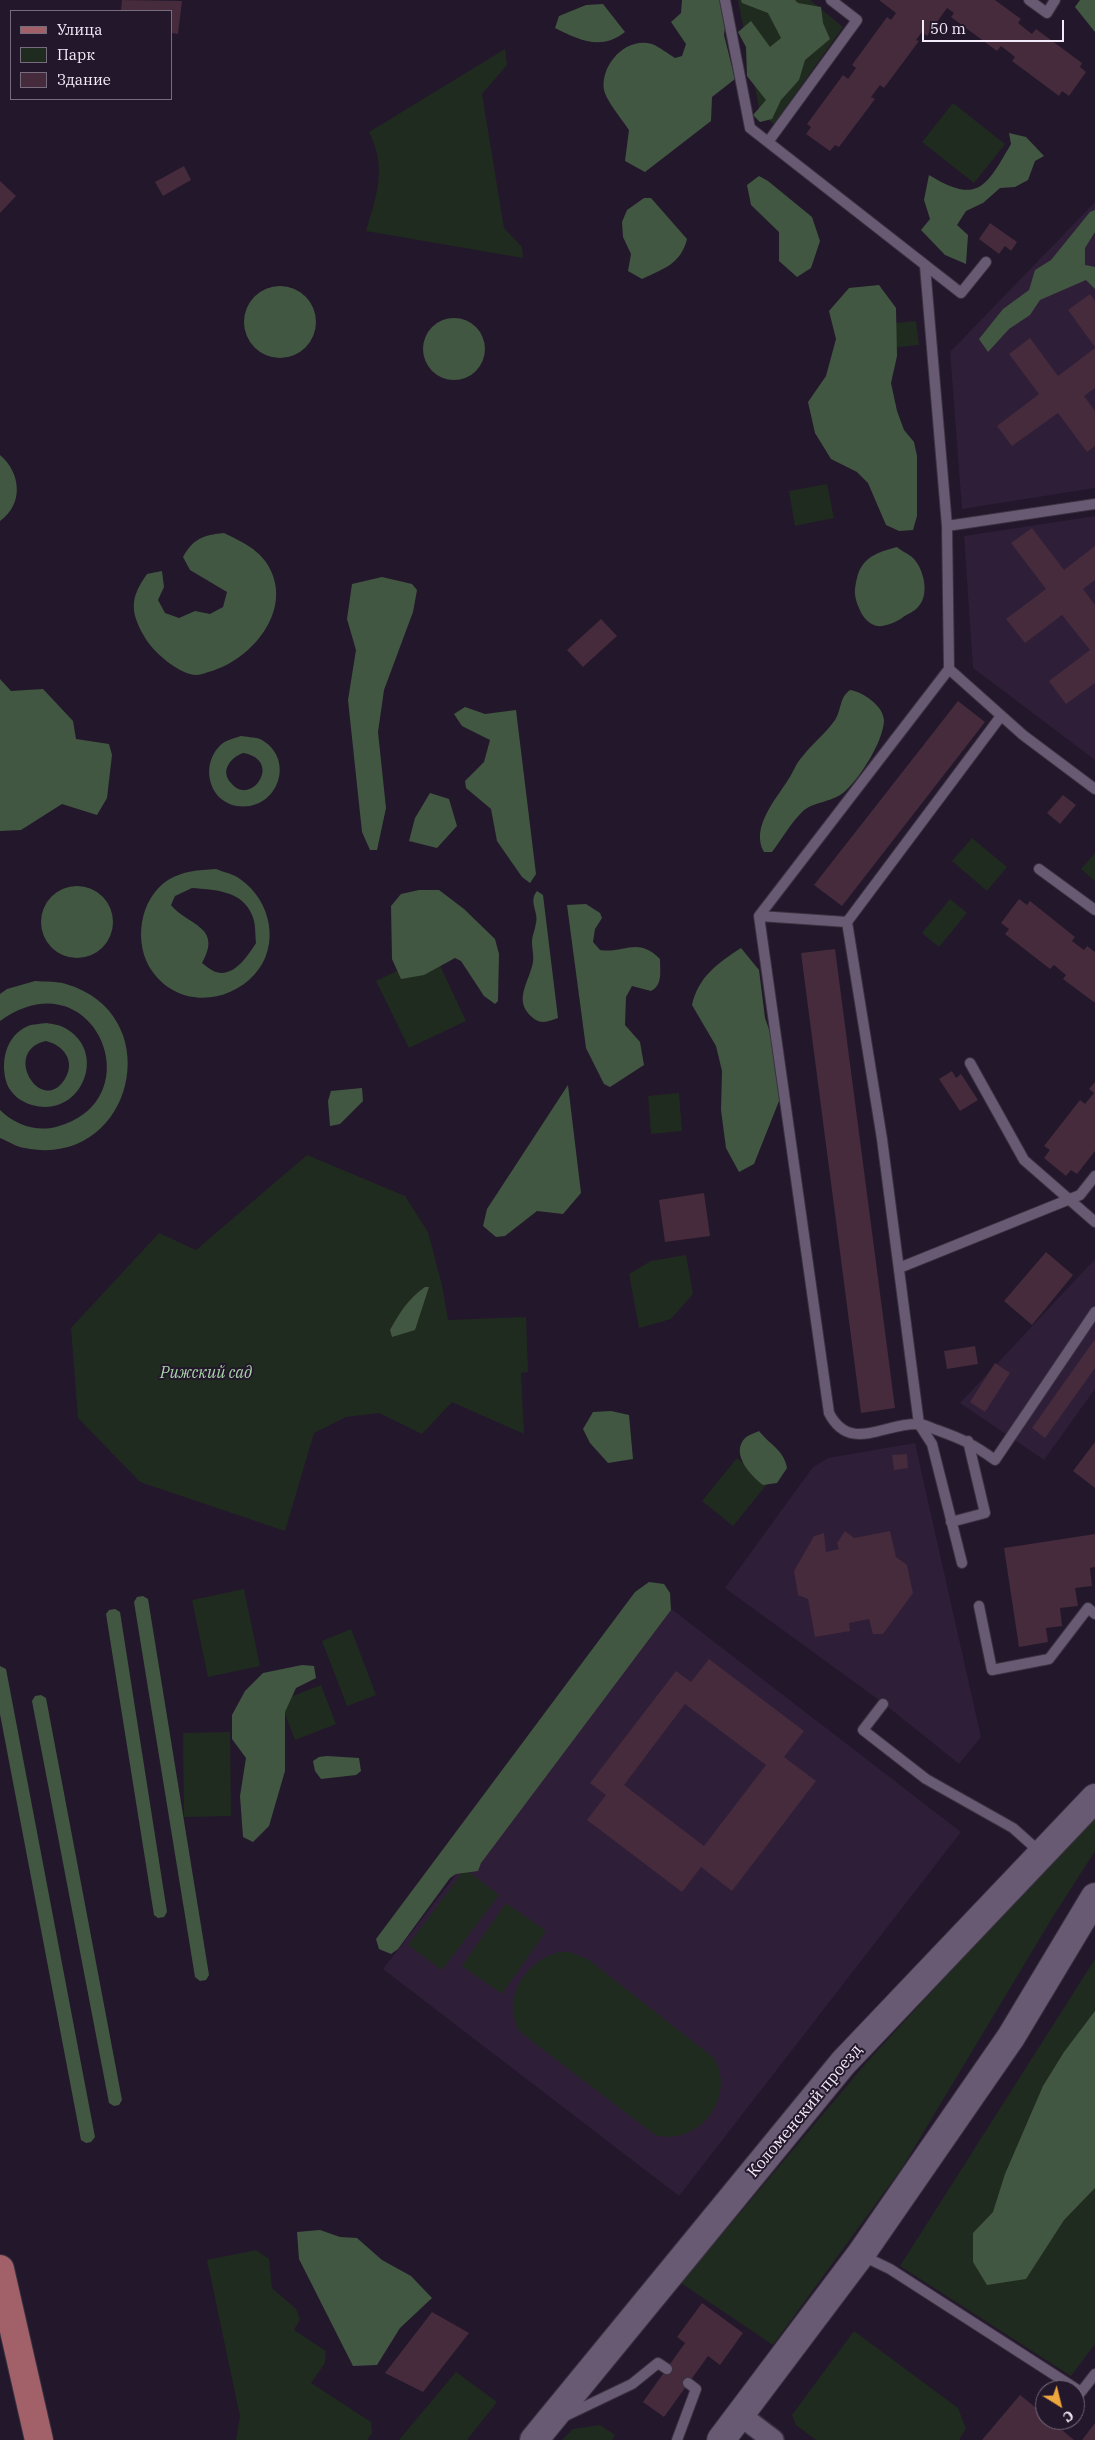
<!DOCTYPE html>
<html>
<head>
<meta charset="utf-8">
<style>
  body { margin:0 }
  #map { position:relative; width:1095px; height:2440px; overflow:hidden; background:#23172b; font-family:"IBM Plex Serif",serif }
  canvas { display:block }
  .legend { position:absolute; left:10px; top:10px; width:162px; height:90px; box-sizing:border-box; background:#23172b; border:1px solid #766c7d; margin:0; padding:6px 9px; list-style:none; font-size:15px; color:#f3ebf9 }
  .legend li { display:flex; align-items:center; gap:10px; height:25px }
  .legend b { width:25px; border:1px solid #766c7d }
  .north { position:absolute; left:1035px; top:2380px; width:50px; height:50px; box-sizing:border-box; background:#23172b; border:1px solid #766c7d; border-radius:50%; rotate:144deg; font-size:14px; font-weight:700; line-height:20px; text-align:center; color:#f3ebf9 }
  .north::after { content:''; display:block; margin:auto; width:18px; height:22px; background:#efa73d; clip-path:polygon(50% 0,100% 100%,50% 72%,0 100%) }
  .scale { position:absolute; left:922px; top:20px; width:142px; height:22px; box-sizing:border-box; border:2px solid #f3ebf9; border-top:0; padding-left:6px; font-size:15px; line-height:18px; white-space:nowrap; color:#f3ebf9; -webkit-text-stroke:4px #23172b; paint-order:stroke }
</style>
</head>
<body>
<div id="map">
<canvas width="1095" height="2440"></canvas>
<ul class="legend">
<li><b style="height:6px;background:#a26168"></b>Улица</li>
<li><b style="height:14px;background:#202b1f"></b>Парк</li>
<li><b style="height:14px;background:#452b3b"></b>Здание</li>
</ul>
<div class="north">С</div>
<div class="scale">50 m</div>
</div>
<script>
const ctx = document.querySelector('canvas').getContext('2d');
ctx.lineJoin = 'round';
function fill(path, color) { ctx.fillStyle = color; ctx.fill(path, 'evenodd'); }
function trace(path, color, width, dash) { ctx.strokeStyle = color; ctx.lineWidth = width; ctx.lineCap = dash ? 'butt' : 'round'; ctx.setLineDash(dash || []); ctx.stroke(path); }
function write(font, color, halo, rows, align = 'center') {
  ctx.font = font + ' "IBM Plex Serif",serif'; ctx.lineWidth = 4; ctx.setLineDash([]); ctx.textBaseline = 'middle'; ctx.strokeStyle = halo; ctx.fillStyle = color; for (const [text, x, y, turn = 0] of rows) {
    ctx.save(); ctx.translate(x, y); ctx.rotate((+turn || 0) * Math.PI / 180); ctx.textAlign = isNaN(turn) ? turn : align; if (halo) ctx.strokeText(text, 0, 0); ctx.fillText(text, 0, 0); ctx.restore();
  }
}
fill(new Path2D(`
  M1095,202V488L962,509L950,352Z
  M1095,516V760L973,668L964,536Z
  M1095,1259V1389L1044,1460L960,1403Z
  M915,1443L981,1737L959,1764L883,1703L725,1588L813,1467L828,1458Z
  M665,1604L961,1832L679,2196L383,1969Z`), '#2e1e37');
fill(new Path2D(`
  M738,0H810L843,27L774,124L760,113Z
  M505,49L507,65L482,94L504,228L522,247L523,258L366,231C377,194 387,168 369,132Z
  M953,103L1005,144L974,183L922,142Z
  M916,321L919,345L888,348L886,324Z
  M827,484L834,518L795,526L789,491Z
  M972,838L1007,867L987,891L952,861Z
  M1095,853V881L1081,869Z
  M950,899L967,913L939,947L922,933Z
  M434,953L466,1021L409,1048L376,981Z
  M679,1093L682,1131L651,1134L648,1096Z
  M307,1155L405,1196L428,1232L442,1285L448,1320L526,1317L528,1372L521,1373L524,1434L452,1402L422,1434L379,1413L346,1417L314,1433L285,1531L140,1482L78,1418L71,1328L159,1233L196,1250Z
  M686,1255L693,1294L671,1319L639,1328L629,1274L651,1261Z
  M737,1458L768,1483L733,1526L702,1501Z
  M244,1589L260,1666L208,1677L192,1600Z
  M351,1629L376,1695L347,1706L322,1641Z
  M321,1685L336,1724L295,1740L280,1701Z
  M230,1732L231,1816L184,1817L183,1733Z
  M1095,1814V1851L1054,1915L902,2168L773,2345L681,2283L866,2063Z
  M465,1869L499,1895L442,1970L408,1945Z
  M506,1903L546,1931L502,1994L462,1966Z
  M559,1952H570L589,1960L714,2058C737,2097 699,2147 655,2135L520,2032C501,1999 524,1962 559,1952Z
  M1095,1959V2344L1071,2376L900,2266Z
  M256,2250L269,2259L272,2288L296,2309L300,2319L294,2330L326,2351L325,2363L311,2383L371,2422L372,2433L367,2440H236L240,2416L207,2260Z
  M854,2331L958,2408L966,2429L959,2440H816L796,2425L792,2415Z
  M456,2372L497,2402L467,2440H399Z
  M600,2425L615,2435L612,2440H562L573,2429Z`), '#202b1f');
fill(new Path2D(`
  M682,0H720L727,11L724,35L735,79L712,97L711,121L645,172L625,161L629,130C623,121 606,100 604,90C600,65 626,36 652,44C660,47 668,54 675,58L682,56L686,44L671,22L681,13Z
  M741,0H795L798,3L821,7L823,23L830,39L805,60L799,80L781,100L772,119L760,122L753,115L766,100L747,76L746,47L738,32L751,21L770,47L781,38L768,13L742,3Z
  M1080,0H1095V32L1075,7Z
  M603,4L625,32C601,51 579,40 555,28L559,16L586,5Z
  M1009,133L1026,137L1044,156L1035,161L1028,180L1015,187L1000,188L983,203L966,211L957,225L968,235L966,264L945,255L921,230L930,219L924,200L929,175C978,205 986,187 1011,144Z
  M759,176L768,181L812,217L820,241L811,268L797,277L779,261V232L751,205L747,185Z
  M644,198H651L687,239C681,264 663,269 642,279L628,271L631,254L623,237L622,222L627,210Z
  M1095,210V232L1085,248V265L1095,267V289L1086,280L1040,300L1030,315L1009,329L988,352L979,339L1003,309L1029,290L1035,270L1051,260L1090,212Z
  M879,285L896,308L897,356L891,383L897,411L904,430L914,442L917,456V516L913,530L899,531L886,525L868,483L857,472L831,459L815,433L808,402L826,376L836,339L829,311L849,288Z
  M244 322a36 36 0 1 1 72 0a36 36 0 1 1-72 0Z
  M423 349a31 31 0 1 1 62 0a31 31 0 1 1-62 0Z
  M0,455C21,473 24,504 0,521Z
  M224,533C242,542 261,550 270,569C292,612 251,659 212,671C207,672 201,675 197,675C179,675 152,651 144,636C130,611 130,598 147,574L162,571L164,587L158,600L165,613L179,618L195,611L210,614L223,607L227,592L190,570L183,557C193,539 203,535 224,533Z
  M897,547C901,551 909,554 913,558C924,569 930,595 918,607C914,612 907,614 902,618C896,622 885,627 877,626C868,624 862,616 859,608C854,597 854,590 857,578C862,557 878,552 897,547Z
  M382,577L412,584L417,590L413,612L384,690L378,732L386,808L377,850H370L362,832L348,700L356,650L347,619L352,584Z
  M0,679L11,691L43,689L73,721L76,739L109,744L112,755L107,798L97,815L62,804L21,830L0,831Z
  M850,690C863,692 884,706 884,721C883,742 859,780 843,793C832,802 812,802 802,812C790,824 782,839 772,852H764C750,828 776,799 788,780C793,773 796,763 802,757C812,744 826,733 835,720C842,709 839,698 850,690Z
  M465,707L485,714L516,710L536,874L530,883L522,877L497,841L491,809L466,788L465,781L484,762L490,740L462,726L454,714Z
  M241,736C246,737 254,737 260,739C297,758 278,812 237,806C229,805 219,799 215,792C205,776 208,755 223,743C227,740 235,738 241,736ZM243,753C284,760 251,808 231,783C220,771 230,758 243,753Z
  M430,793L449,799L457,826L437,848L409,841L415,818Z
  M216,869C223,872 234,874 240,879C271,900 281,946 254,975C227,1004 178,1008 152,971C133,944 139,899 168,880C183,871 198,870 216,869ZM192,888C214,890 242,890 252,915C256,923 255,935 256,943C249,954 234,978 216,972C212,971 206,966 202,963C223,926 188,926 171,905L175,896Z
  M41 922a36 36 0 1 1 72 0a36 36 0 1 1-72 0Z
  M419,890H439L464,909L495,939L499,954L498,1001L495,1004L484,996L461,961L455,958L424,975L401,979L392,959L391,906L401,894Z
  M537,891L543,895L558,1018C550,1021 541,1025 533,1018C512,1001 529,983 533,962C534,956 532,949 532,942C532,936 535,930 536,923C539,912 528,902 537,891Z
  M586,904L600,913L602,918L595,929L593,942L600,950C624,954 637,936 660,959C660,971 663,985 651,991L632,986L626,997L625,1025L640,1042L644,1065L610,1087L604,1084L586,1048L567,905Z
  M741,948L759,970L765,1018L773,1041L781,1096L754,1164L739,1172L726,1148L721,1110L722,1071L716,1046L692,1005C698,977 718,963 741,948Z
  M35,981C45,982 57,981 66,984C171,1015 132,1170 25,1148C16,1147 8,1141 0,1138V1110C15,1125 38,1133 59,1126C155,1098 92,954 0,1021V994L7,989Z
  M47,1023C52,1024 60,1025 65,1028C109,1052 81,1119 32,1105C21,1102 11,1094 7,1084C0,1063 5,1036 28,1026C33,1024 41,1024 47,1023ZM46,1041C63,1045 75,1060 66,1077C43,1119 0,1051 46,1041Z
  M568,1085L581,1193L563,1214L537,1211L505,1236L496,1237L483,1226L487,1209Z
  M362,1088L363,1101L340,1124L330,1126L328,1101L331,1091Z
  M425,1287H429L415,1330L392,1337L390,1330C400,1312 408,1299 425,1287Z
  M611,1411L629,1415L633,1459L608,1463L590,1443L583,1429L593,1412Z
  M759,1431C770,1445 784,1450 787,1468L777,1483L763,1485C751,1476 730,1454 745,1438C748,1435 755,1433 759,1431Z
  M649,1582L664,1584L670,1593L671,1610L481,1863L478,1871L456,1874L450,1878L398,1949L391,1954L379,1949L376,1939L635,1592Z
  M143,1596L148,1599L209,1975L206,1980L200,1981L195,1977L134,1602L137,1597Z
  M115,1609L120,1612L167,1912L164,1917L158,1918L154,1915L106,1614L109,1610Z
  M302,1665L314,1666L316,1678L296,1688L285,1712V1771L269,1826L253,1842L243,1837L240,1796L246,1758L232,1739V1715L245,1691L263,1673Z
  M0,1666L6,1669L95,2137L91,2142L86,2143L81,2140L0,1714Z
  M41,1695L46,1698L122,2100L119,2105L114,2106L109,2103L32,1701L35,1696Z
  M327,1756L359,1758L361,1771L356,1775L321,1779L315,1771L313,1761L319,1757Z
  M1095,2011V2188L1064,2220L1026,2279L987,2285L973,2262V2233L993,2212L1005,2174L1043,2086L1064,2052Z
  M320,2230L340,2237L357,2238L382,2260L411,2276L432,2298L400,2328L377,2365L353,2366L299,2259L297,2232Z`), '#425741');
fill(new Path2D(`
  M122,0L182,1L178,34L171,33V11H121Z
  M879,0H995L1021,19L1018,23L1032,34L1036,29L1082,63L1080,67L1086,72L1069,96L1062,91L1059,96L1012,61L1015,57L1001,46L997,51L951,17L954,13L947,8L927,36L922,32L916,40L919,41L884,88L880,85L871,97L875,99L839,147L835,145L830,151L806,134L811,127L807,124L843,75L848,79L856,68L852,65L887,17L891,20L896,13Z
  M184,166L191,180L163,196L155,182Z
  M0,181L16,196L0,213Z
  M990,223L1017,242L1011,251L1005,246L999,254L979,239Z
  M1090,294L1095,301V347L1068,310Z
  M1030,338L1058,376L1095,348V388L1084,396L1095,411V446L1087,452L1058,413L1012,446L997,426L1039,394L1009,354Z
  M1032,528L1064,570L1095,546V580L1083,589L1095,605V683L1066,704L1049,681L1090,650L1062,615L1025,643L1006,619L1046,589L1011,543Z
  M601,619L617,636L583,667L567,650Z
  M958,701L985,722L842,906L814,885Z
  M1063,795L1076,805L1060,824L1047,813Z
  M1019,899L1027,905L1030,901L1075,937L1072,941L1084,950L1087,946L1095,952V1003L1063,979L1066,975L1054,965L1050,969L1005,934L1009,929L1001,923Z
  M835,949L895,1408L861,1413L801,953Z
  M952,1071L956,1078L961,1074L978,1100L960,1111L939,1079Z
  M1095,1082V1151L1077,1174L1071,1170L1066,1176L1044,1158L1050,1150L1044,1146L1080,1100L1085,1104L1094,1093L1089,1089Z
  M704,1193L710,1236L665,1242L659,1200Z
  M1046,1252L1073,1275L1032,1325L1004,1301Z
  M1095,1339V1368L1045,1438L1032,1428Z
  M975,1346L978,1364L947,1369L944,1351Z
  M995,1363L1010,1373L985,1412L970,1402Z
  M1095,1442V1488L1073,1471Z
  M907,1454L908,1468L894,1470L892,1455Z
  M845,1531L854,1538L890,1531L896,1557L907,1565L913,1593L883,1634H873L869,1619L849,1623L850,1631L815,1637L808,1599L798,1595L794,1571L814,1536L824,1533L826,1552L839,1549L837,1543Z
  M1095,1534V1567L1090,1568L1092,1586L1075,1588L1078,1606L1060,1608L1062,1626L1046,1628L1048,1642L1019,1647L1004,1548Z
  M709,1659L804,1731L784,1757L816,1781L732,1891L701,1867L682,1892L587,1820L606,1795L590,1783L676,1671L691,1682ZM685,1704L766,1765L704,1846L624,1785Z
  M702,2303L743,2333L720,2365L708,2356L664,2417L643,2402L685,2343L677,2337Z
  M432,2312L469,2333L423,2392L385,2373Z
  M1020,2395L1045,2415V2420H1050L1074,2440H982Z
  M1095,2423V2440H1082Z`), '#452b3b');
const service = new Path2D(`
  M725,0L750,128L961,293L986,262
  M1029,0L1047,13L1055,0
  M768,142L857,20L831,0
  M925,266L947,526L949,669L759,916L829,1413C850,1454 885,1422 919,1424C924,1424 931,1428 937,1430C962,1439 973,1444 995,1460L1095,1312
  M947,526L1095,504
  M949,669L1023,735L1095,789
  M1039,869L1095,910
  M759,916L847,922
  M970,1063L1024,1160L1095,1222
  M899,1268L1080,1195L1095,1176
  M951,1522L985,1513L968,1441
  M962,1563L932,1444L919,1424L882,1139L847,922L1001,716
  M979,1606L992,1670L1049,1659L1088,1608L1095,1614
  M883,1704L863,1730L926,1779L1013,1828L1041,1853
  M861,2255L890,2269L1081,2392L1095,2374
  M563,2417L632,2384L658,2363L667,2369
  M677,2440L696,2389L688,2383`);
const minor = new Path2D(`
  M740,2415L773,2440`);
const secondary = new Path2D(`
  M534,2440L843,2063L1095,1798
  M721,2440L861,2254L1011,2037L1095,1897`);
const primary = new Path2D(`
  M0,2269L39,2440`);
trace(service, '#3a3141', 12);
trace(minor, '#3a3141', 24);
trace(secondary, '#3a3141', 30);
trace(primary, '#3a3141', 30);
trace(service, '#685a72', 10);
trace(minor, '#685a72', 21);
trace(secondary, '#685a72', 28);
trace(primary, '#a26168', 28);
write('italic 16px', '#a8d3a7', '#23172b', [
  ["Рижский сад",206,1373]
]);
write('16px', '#f3ebf9', '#23172b', [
  ["Коломенский проезд",805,2111,-50]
]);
</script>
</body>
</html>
